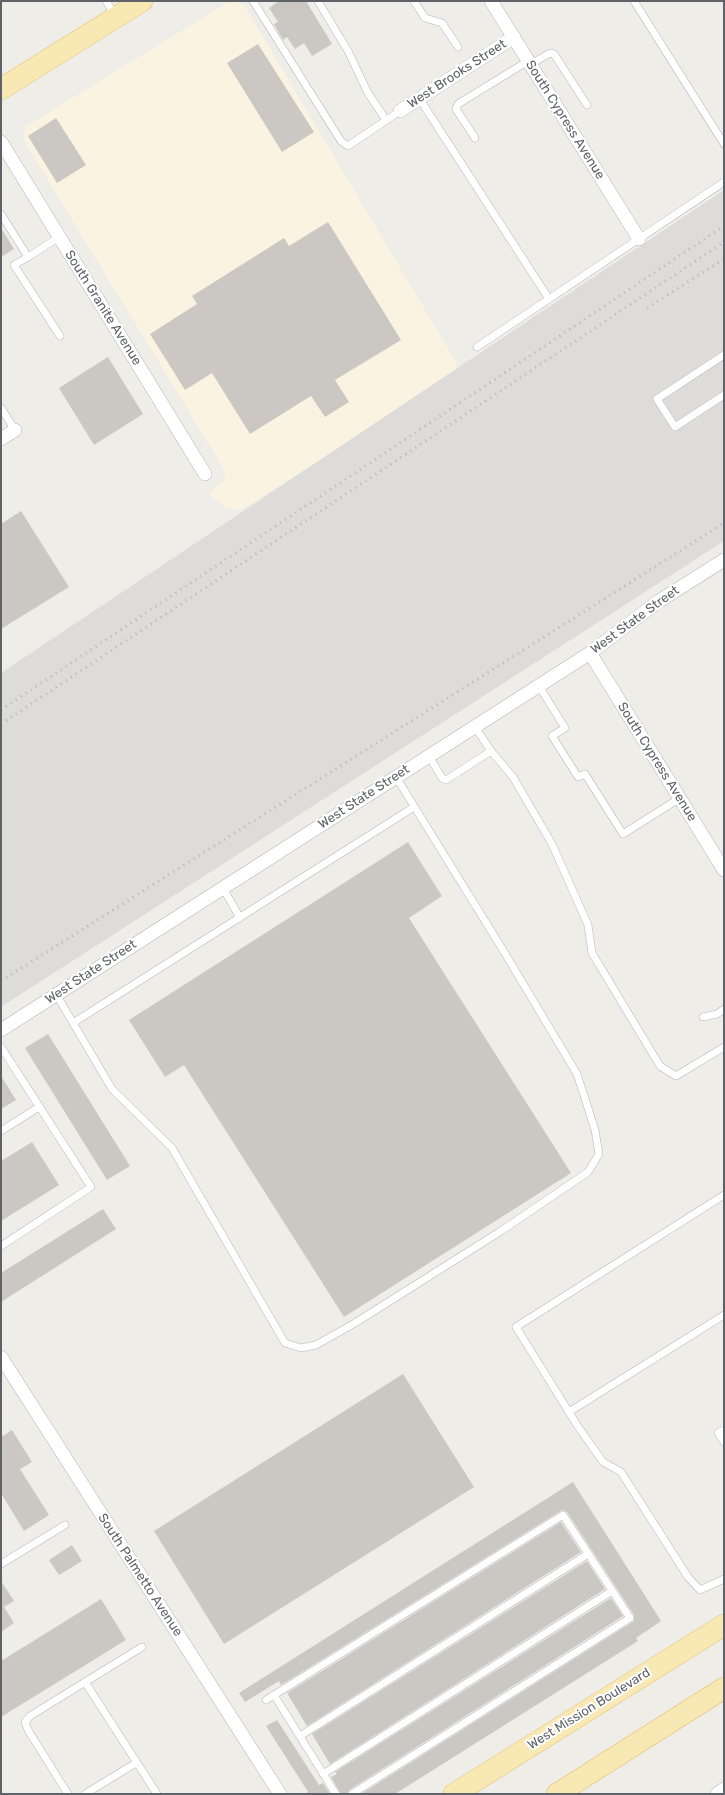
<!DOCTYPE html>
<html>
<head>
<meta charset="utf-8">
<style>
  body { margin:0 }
  #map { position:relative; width:725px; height:1795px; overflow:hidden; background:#efede7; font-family:Rubik,sans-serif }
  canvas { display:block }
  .frame { position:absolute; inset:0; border:2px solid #5f6266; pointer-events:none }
</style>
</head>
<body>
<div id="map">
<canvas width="725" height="1795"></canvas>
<div class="frame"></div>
</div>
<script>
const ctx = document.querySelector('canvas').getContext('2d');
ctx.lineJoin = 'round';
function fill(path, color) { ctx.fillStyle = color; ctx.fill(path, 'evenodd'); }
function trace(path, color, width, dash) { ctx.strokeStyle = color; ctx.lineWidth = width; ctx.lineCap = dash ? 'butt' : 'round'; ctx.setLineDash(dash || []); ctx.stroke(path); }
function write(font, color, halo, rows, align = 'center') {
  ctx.font = font + ' Rubik,sans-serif'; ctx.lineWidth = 4; ctx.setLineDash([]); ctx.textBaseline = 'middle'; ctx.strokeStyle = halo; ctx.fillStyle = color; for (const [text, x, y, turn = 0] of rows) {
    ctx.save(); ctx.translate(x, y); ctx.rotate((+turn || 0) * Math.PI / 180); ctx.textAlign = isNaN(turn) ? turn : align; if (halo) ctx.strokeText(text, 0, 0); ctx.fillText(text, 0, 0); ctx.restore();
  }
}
fill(new Path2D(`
  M230,1H236L244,5L456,362L457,373L241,510L227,509L209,494L225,479L224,469L23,139L25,127Z`), '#fbf3e1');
fill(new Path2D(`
  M724,190V541L1,1007V673Z`), '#dedcd9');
fill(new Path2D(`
  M279,1H306L332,44L312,56L304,43L295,49L287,37L283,40L274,24L278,22L269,8Z
  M258,44L314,132L282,152L227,63Z
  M56,118L86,165L57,183L28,136Z
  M328,222L401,340L335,380L349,402L325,417L311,396L250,434L212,373L185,390L150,334L197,304L192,296L284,238L289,246Z
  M1,228L14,249L1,257Z
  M108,357L143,414L94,445L59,388Z
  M21,511L69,587L1,629V524Z
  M408,842L442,896L409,918L571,1173L344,1317L184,1065L165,1077L129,1020Z
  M48,1034L130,1166L107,1180L25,1048Z
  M1,1076L16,1100L1,1109Z
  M32,1142L59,1185L1,1221V1161Z
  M103,1209L116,1229L1,1302V1273Z
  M403,1374L474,1487L224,1644L154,1531Z
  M12,1430L32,1462L20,1469L49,1515L24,1531L1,1493V1437Z
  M573,1482L661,1621L636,1638L638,1641L395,1794H361L634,1621V1615L567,1512L562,1510L281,1685L279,1681L245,1702L239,1693Z
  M561,1522L581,1552L307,1726L287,1693Z
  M72,1545L82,1561L59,1575L49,1560Z
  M587,1561L605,1589L330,1764L312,1734Z
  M1,1581L14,1601L4,1607L14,1623L1,1632Z
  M611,1598L623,1616L349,1790L347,1794H341L331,1777L337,1774L335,1772Z
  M101,1599L126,1640L1,1717V1661Z
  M277,1720L319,1785L323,1783L330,1794H305L308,1792L266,1726Z`), '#cbc8c4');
const service = new Path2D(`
  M106,1L115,15
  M253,1L341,141L348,146L400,111
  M318,1L348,51L368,93L386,120
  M414,1L425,18L442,23L458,47
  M634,1L724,144
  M531,64L550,53L554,54L587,105
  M419,98L549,299
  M475,138L456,109L458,104L528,61
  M1,214L28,257L59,237
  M28,257L14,265L60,336
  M477,347L724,182
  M724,355L657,399L675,427L724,395
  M1,408L15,430
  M539,686L565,728L552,736L578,777L585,774L623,834L680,798
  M491,751L513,777L552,844L588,925L592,953L660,1066L676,1076L724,1047
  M429,756L442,778L446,780L491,751L475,727
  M223,888L240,918
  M56,994L112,1089L172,1148L285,1343L301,1348L316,1345L355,1323L501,1231L588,1172L599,1154L595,1130L577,1074L506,955L396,777
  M703,1017L717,1014L724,1009
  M73,1023L414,807
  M1,1047L91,1187L1,1246
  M1,1131L39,1107
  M724,1195L516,1327L577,1425L603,1462L621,1472L688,1577L700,1590L724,1579
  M569,1412L724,1315
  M724,1430L718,1433L724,1442
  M1,1564L65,1525
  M85,1682L157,1794
  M274,1695L336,1794
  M266,1700L563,1515L630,1618L352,1794
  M300,1736L588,1554
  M323,1774L612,1591
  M68,1794L28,1730L25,1722L30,1716L142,1647
  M85,1794L136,1763`);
const minor = new Path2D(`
  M491,1L639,239
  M400,111L514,37
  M1,142L205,474
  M1,439L15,430
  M590,653L724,870
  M1,1030L590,653L659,601L724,560
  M1,1357L280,1794
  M717,1794L724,1789`);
const primary = new Path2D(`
  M1,89L142,1
  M454,1794L724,1625
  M557,1794L724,1688`);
trace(service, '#b4b7ba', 8);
trace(minor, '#b4b7ba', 14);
trace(primary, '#e4bb6b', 22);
trace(service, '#fff', 7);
trace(minor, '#fff', 13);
trace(primary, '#f8e8b4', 21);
trace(new Path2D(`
  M647,308L724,259
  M1,710L724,226
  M1,724L724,242
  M1,981L724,523`), '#b5b6b6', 3, [1, 5]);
write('13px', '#5f6266', '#fff', [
  ["West Brooks Street",457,74,-33],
  ["South Cypress Avenue",565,120,58],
  ["South Granite Avenue",103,308,58],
  ["West State Street",635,620,-36],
  ["South Cypress Avenue",657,762,58],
  ["West State Street",364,797,-33],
  ["West State Street",91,972,-33],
  ["South Palmetto Avenue",140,1575,57],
  ["West Mission Boulevard",589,1709,-32]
]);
</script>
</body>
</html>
